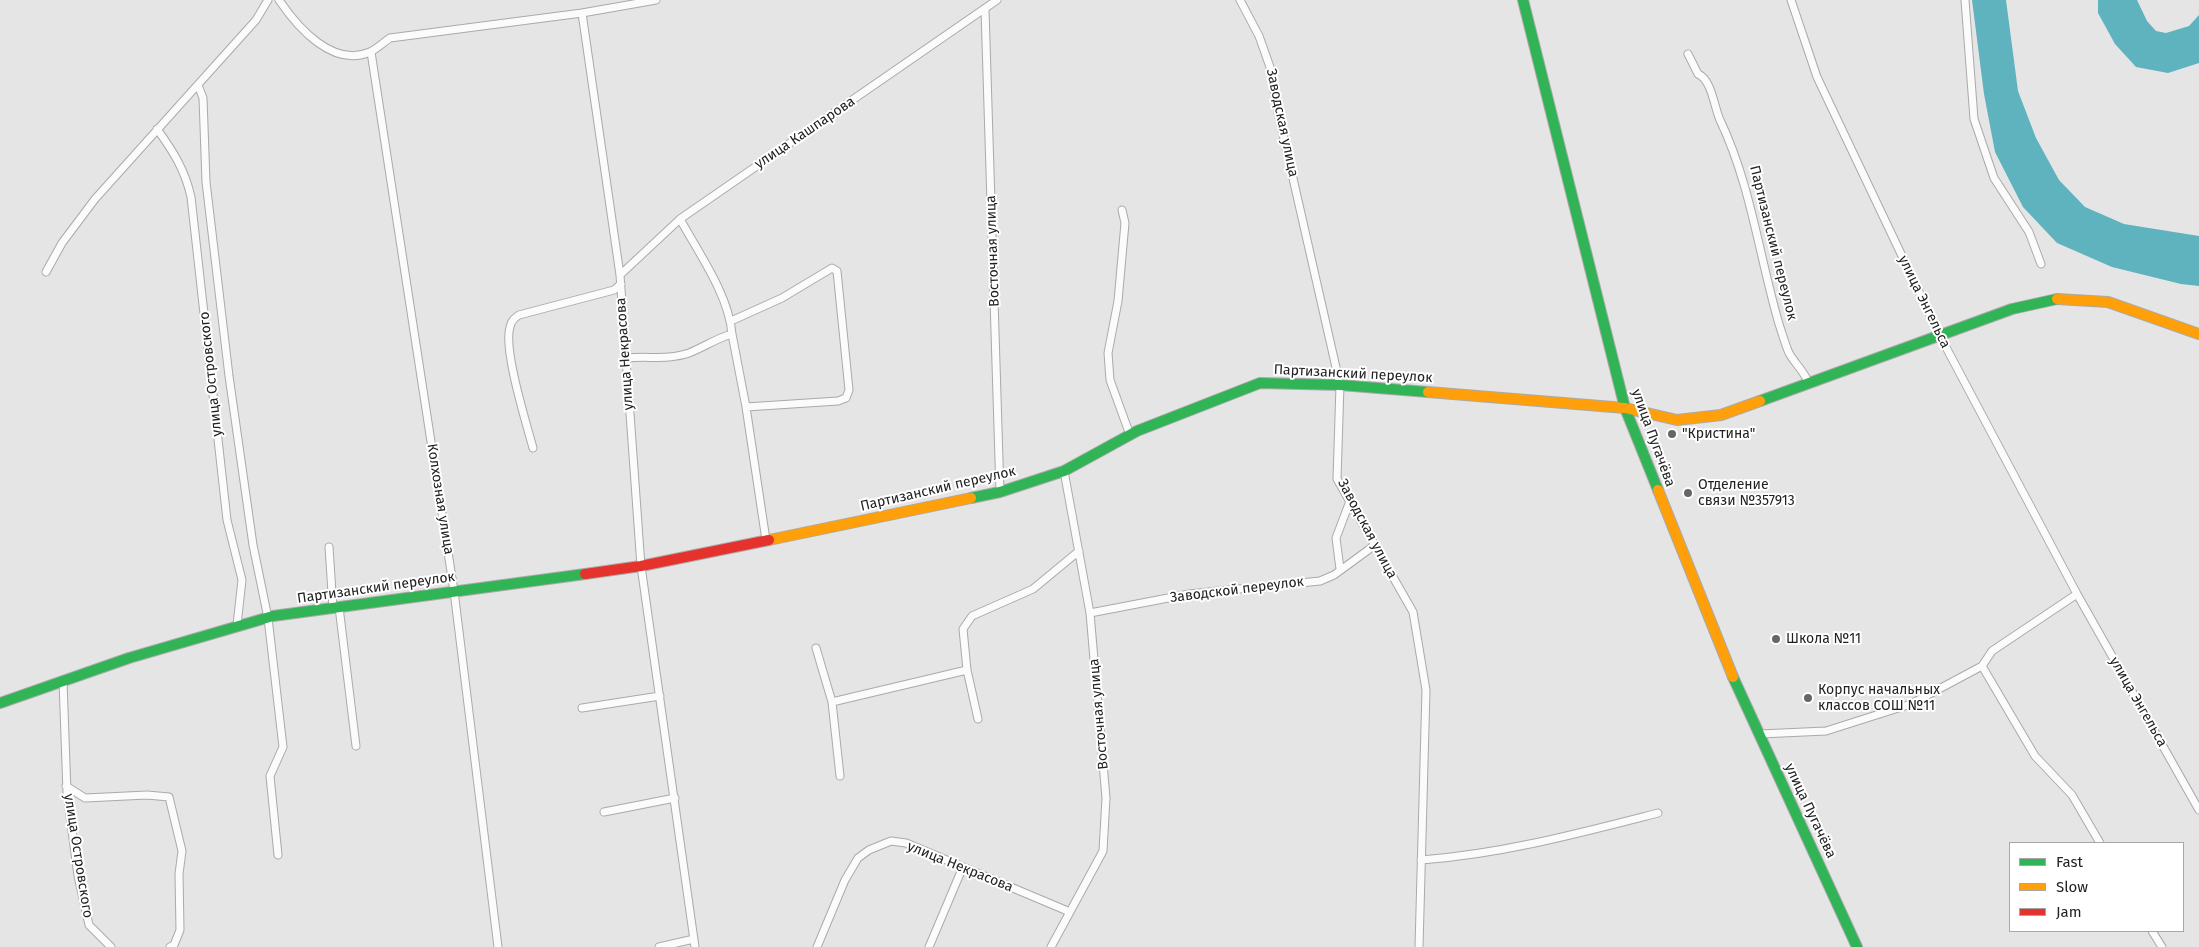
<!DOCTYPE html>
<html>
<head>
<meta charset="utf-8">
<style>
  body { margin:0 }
  #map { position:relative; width:2199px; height:947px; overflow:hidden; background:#e5e5e6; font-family:"Fira Sans",sans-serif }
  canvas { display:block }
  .legend { position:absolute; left:2009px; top:842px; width:175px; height:90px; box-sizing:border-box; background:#fff; border:1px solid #a7a7a7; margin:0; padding:6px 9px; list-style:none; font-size:15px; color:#222223 }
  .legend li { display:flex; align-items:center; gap:10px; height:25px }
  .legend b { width:25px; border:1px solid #a7a7a7 }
</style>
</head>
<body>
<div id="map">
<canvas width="2199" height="947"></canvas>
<ul class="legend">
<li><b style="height:6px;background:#30b455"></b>Fast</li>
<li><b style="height:6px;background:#ff9f0a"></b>Slow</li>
<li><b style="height:6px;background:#e5322d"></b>Jam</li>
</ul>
</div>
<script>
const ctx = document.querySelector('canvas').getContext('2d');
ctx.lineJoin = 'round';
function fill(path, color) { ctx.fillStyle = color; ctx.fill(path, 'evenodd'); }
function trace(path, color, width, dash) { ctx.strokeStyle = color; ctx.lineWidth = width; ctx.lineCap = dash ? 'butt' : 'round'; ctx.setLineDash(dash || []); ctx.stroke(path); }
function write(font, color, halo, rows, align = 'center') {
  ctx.font = font + ' "Fira Sans",sans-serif'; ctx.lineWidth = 4; ctx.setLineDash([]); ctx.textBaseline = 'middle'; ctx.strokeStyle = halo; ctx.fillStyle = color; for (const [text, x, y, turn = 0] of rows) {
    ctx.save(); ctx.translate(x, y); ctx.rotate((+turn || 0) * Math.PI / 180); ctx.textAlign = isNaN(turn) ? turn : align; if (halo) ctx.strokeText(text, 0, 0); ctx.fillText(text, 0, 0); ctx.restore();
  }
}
fill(new Path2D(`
  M1972,0H2006L2018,91L2036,138L2059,180L2085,207L2124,224L2199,236V286L2181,284L2112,267L2057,243L2023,207L1995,152L1984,94Z
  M2098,0H2137L2147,21L2156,31L2166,33L2189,26L2199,15V63L2168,73L2136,67L2115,44L2098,13Z`), '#5fb3be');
const street = new Path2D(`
  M279,0C298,28 333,68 370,52C377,49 384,42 390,38L582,13L656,0
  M1240,0L1259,36L1270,67L1277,108L1340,385L1337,479L1413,612L1426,690L1419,947
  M1791,0L1817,77L1940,336L2077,594L2199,810
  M1965,0L1974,119L1994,178L2029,232L2041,264
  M985,10L1000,492
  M582,13L620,275L641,566L695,947
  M371,52L454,591L498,947
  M1688,54L1698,74C1712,80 1714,107 1720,120C1751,185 1759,256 1779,324C1782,333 1785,344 1789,353C1795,364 1805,372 1809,384
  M198,85L203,98L206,182L229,376L253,545L268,618L283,747L270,776L278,855
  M157,129C173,151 185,170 191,197L227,520L242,580L237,625
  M1122,210L1125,223L1118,301L1108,353L1110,380L1130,435
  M680,219C698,252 729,295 732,334
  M46,272L62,243L95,199L256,20L268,0
  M620,275L680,219L997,0
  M731,321L782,298L832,268L837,271L849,390L846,398L838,401L746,407
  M626,358C646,356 669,360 689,353C704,347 717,338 732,334L746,407L766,540
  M533,448C526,422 503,349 510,327C511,321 514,318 519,315L614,290L621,284
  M329,547L333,608
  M1340,569L1336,538L1350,501
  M339,607L356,746
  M1090,613L1189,594L1320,581L1334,575L1375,545
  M816,648L832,702L840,776
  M1982,666L2035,756L2072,795L2100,843
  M967,670L978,719
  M63,681L67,793L78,876L89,925L111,947
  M832,702L967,670L963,629L972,616L1033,589L1079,551
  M582,708L660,696
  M1760,734L1826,731L1911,704L1982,666L1992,651L2077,594
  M66,786L85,798L147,795L169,797L182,851L179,874L180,930L174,945L170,947
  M604,812L675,798
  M1421,860C1502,854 1580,833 1658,813
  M2152,931L2162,947
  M659,947L694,939
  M817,947L845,880L858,858L869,850L891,841L906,843L1070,912
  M929,947L962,869
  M1051,947L1103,851L1106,798L1090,613L1064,471`);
const fast = new Path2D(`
  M1523,0L1625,408L1658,490
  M1760,401L2012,309L2057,299
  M971,498L1000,492L1064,471L1137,431L1260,383L1340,385L1428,392
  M1733,677L1857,947
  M0,703L129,658L273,616L585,574`);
const slow = new Path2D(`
  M2057,299L2108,302L2199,334
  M1428,392L1625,408L1677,420L1721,415L1760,401
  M1658,490L1733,677
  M769,540L971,498`);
const jam = new Path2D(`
  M585,574L641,566L769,540`);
trace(street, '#aaaaab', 9);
trace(fast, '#aaaaab', 12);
trace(slow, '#aaaaab', 12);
trace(jam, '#aaaaab', 12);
trace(street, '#fbfbfb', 7);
trace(fast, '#30b455', 10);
trace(slow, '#ff9f0a', 10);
trace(jam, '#e5322d', 10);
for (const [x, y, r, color] of [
  [1672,434,5,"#666667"],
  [1688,493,5,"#666667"],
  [1776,639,5,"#666667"],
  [1808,698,5,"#666667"]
]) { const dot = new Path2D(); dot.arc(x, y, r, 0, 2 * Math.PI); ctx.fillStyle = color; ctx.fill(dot); trace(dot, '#fff', 2); }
write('14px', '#222223', '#fff', [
  ["Заводская улица",1282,123,78],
  ["улица Кашпарова",805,133,-34],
  ["Партизанский переулок",1773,243,76],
  ["Восточная улица",993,251,-92],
  ["улица Энгельса",1924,302,64],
  ["улица Некрасова",625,354,-94],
  ["улица Островского",211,374,-96],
  ["Партизанский переулок",1353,374,3],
  ["улица Пугачёва",1653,438,70],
  ["Партизанский переулок",938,489,-13],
  ["Колхозная улица",440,499,81],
  ["Заводская улица",1367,529,62],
  ["Партизанский переулок",376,588,-8],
  ["Заводской переулок",1237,590,-7],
  ["улица Энгельса",2138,702,60],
  ["Восточная улица",1099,714,-95],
  ["улица Пугачёва",1810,811,65],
  ["улица Островского",78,856,81],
  ["улица Некрасова",960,867,22]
]);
write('14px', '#222223', '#fff', [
  ["\"Кристина\"",1682,434],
  ["Отделение",1698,485],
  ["связи №357913",1698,501],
  ["Школа №11",1786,639],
  ["Корпус начальных",1818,690],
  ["классов СОШ №11",1818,706]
], 'left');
</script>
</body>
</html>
